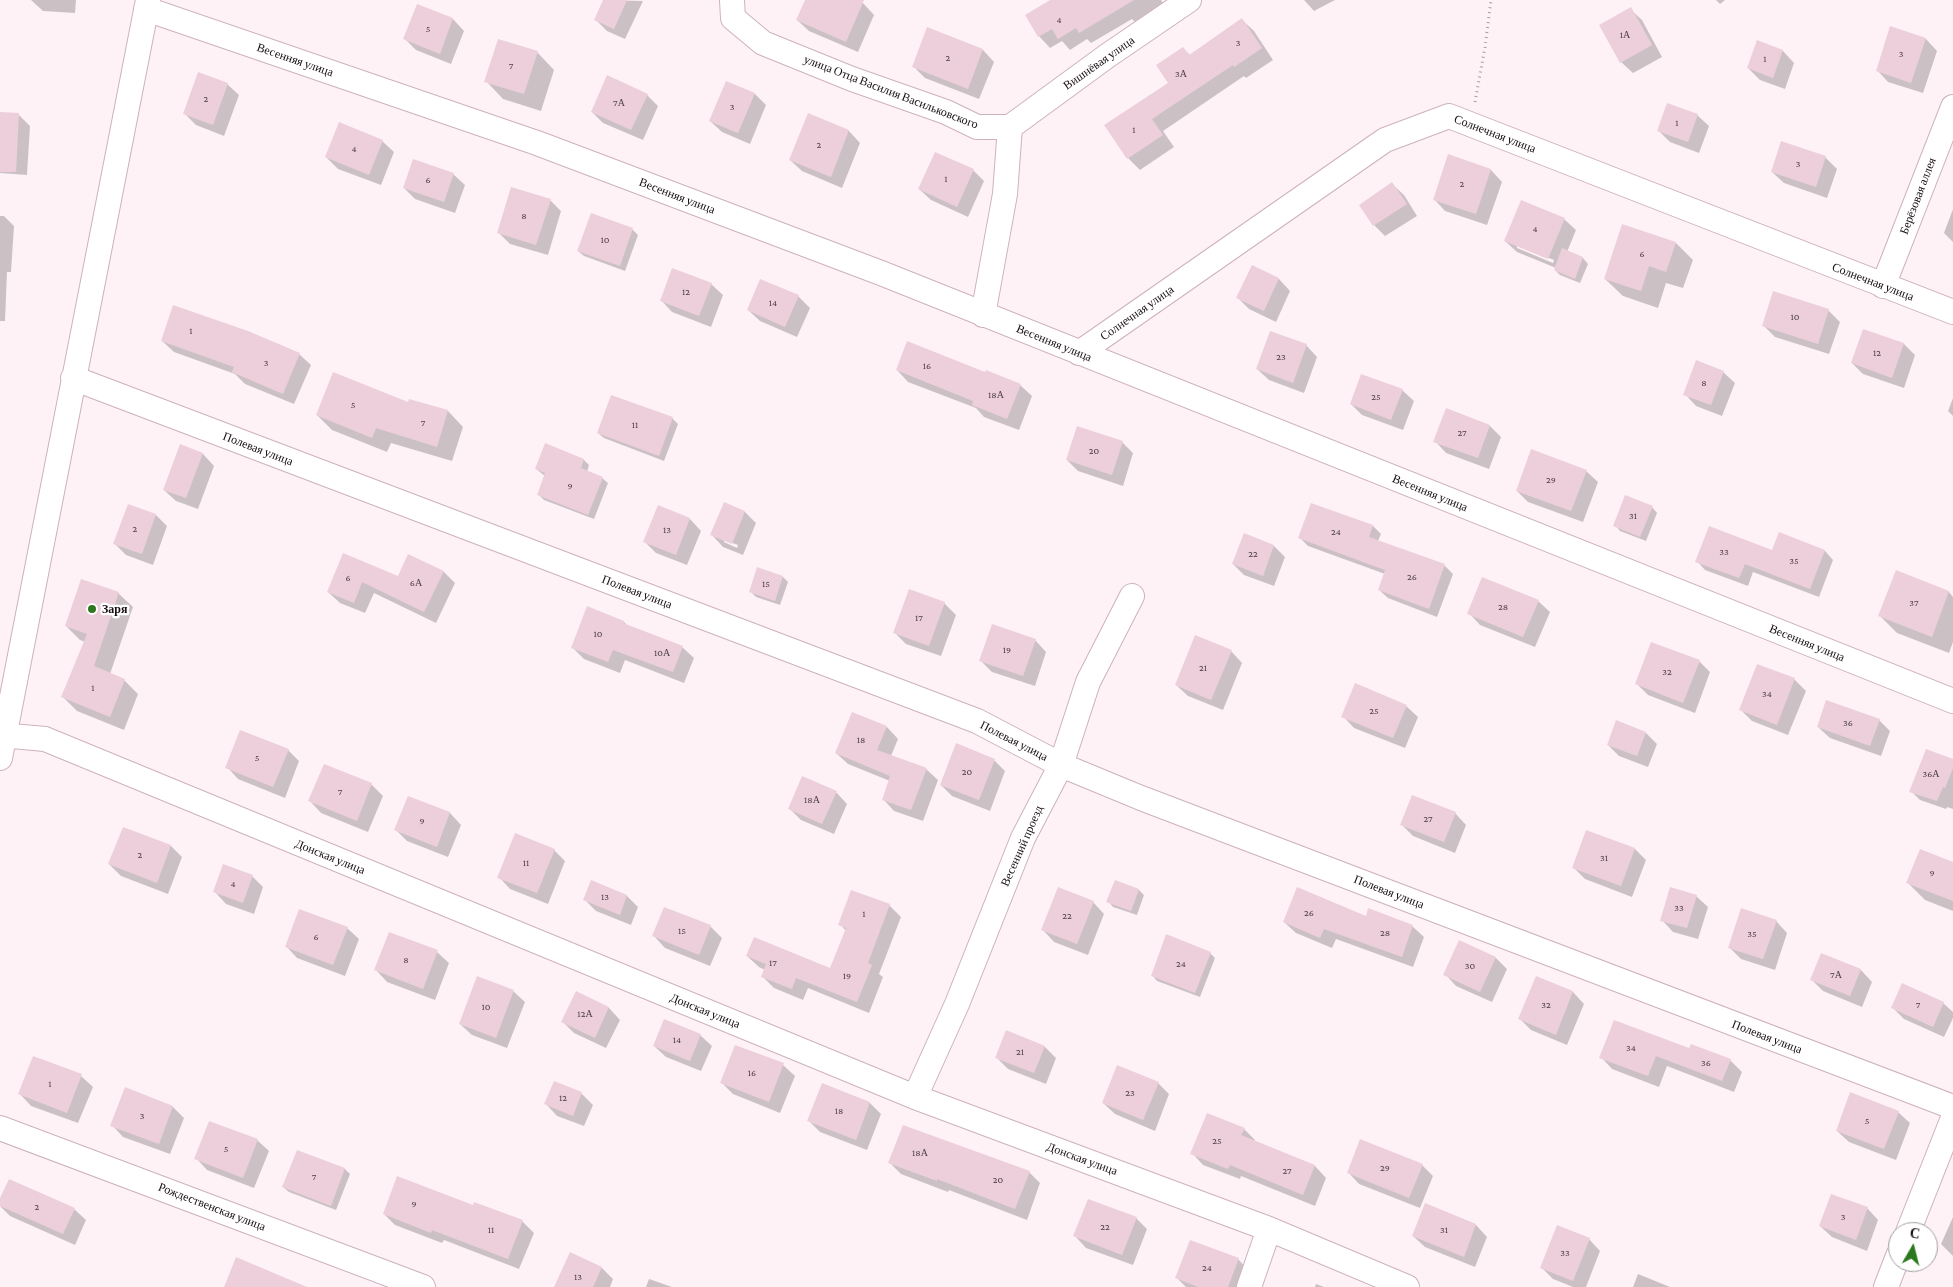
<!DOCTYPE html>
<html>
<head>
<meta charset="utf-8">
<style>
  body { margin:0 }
  #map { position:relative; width:1953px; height:1287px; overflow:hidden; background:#fef2f7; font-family:"Crimson Pro",serif }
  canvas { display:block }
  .north { position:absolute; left:1888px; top:1222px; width:50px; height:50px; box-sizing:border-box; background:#fff; border:1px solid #a29ea0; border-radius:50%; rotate:8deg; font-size:14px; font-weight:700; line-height:20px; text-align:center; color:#170d12 }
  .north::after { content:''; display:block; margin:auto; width:18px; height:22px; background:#2d781e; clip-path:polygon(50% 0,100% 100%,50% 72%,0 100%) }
</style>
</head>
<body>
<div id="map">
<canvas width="1953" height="1287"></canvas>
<div class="north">С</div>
</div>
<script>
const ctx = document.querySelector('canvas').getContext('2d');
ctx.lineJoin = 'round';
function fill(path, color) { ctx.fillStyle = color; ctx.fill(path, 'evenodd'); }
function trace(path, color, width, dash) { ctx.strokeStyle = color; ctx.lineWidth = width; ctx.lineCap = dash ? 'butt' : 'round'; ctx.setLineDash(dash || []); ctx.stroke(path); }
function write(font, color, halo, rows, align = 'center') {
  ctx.font = font + ' "Crimson Pro",serif'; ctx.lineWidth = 4.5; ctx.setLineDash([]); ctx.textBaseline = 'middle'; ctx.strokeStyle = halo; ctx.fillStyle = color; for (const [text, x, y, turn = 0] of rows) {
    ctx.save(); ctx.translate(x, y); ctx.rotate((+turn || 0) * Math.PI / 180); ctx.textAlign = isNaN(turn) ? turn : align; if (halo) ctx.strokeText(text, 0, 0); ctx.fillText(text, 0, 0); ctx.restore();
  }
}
fill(new Path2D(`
  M31,0H76L75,13L43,11Z
  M605,0L643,1L625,39L607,31L596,20Z
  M806,0H855L863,3L874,15L858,52L809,31L797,20Z
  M1053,0H1161L1163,3L1135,22L1132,19L1091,43L1087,39L1070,50L1062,41L1050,48L1039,36Z
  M1304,0H1335L1314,11Z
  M1716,0H1725L1720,4Z
  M418,5L453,19L464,31L451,64L416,50L405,39Z
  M1630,9L1642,20L1662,57L1633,73L1621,62Z
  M1242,20L1254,31L1273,60L1246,78L1244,76L1163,131L1174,147L1140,170L1128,158L1106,125L1169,83L1183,48L1190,55Z
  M1891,28L1926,39L1937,51L1923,93L1888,82L1877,70Z
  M928,29L983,50L994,62L979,99L925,78L913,66Z
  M1758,42L1783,51L1794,63L1785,89L1760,80L1748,68Z
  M537,52L554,70L541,111L503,99L486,81Z
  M727,82L755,94L766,105L750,144L722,132L710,121Z
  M227,84L239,95L224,136L196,125L185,114Z
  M647,95L658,106L643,140L603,123L592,112Z
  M0,113L18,114L30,126L27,175L0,173Z
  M808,115L849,131L860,143L842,188L802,171L790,160Z
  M1697,115L1709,126L1699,153L1670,142L1659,131Z
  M382,141L394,152L381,185L338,169L326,157Z
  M1449,156L1491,170L1502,182L1487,225L1445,211L1434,199Z
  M1825,157L1837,169L1827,198L1784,183L1772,172Z
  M973,170L984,181L968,217L931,200L919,189Z
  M453,174L465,185L455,213L415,199L404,188Z
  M1392,184L1404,195L1417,216L1385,236L1374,225Z
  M550,200L561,211L548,255L510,244L498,232Z
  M1953,209V242L1944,233Z
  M591,215L633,230L638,235L625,271L584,256L578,251Z
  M0,216H4L14,226L11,272H7L5,321H0Z
  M1564,219L1576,230L1567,252L1583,258L1588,264L1580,283L1560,275L1555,270L1556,268L1517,252L1505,241ZM1517,245L1554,260L1553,263L1517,248Z
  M1676,243L1693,260L1683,288L1666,283L1658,308L1623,296L1605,279Z
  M1252,267L1279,279L1290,291L1276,322L1249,309L1238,298Z
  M711,284L723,295L711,327L672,312L661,300Z
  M798,296L810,308L797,337L760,321L748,310Z
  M1828,310L1840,322L1829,354L1775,337L1763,325Z
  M162,341L299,354L311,365L294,404L245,384L235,374L174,352Z
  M1904,344L1915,355L1904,388L1863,374L1852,363Z
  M1306,345L1317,357L1304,393L1269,380L1257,369Z
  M897,370L986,373L1020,385L1032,396L1019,430L984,417L976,408L908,382Z
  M1723,372L1735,383L1722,416L1696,406L1685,394Z
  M1402,390L1414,401L1403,430L1362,415L1351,404Z
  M1953,398V416L1948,411Z
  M408,404L448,411L463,427L452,461L391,443L387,452L332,430L317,415Z
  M672,418L678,424L664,461L604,438L598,433Z
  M1490,426L1501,437L1489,469L1446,453L1435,441Z
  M1122,442L1133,453L1123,486L1078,471L1067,460Z
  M545,445L584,460L589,465L587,472L602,478L608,483L594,519L544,500L538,494L545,476L536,469Z
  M181,446L203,454L214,466L198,509L176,501L164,490Z
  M1586,471L1598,482L1583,522L1528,502L1517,491Z
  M724,504L745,512L756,523L743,555L723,547L712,535ZM724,540L738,545L737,548L724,542Z
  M1312,504L1373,526L1381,534L1378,541L1445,566L1453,574L1437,617L1388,598L1379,590L1385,574L1308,546L1300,538Z
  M659,507L690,519L701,531L687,565L656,553L644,541Z
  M1652,507L1657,513L1646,541L1620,531L1615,525Z
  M156,515L167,526L153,565L126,555L115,544Z
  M1779,534L1825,551L1833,560L1819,597L1753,572L1748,586L1705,570L1697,561L1772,551Z
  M1274,546L1285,557L1274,586L1244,575L1233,564Z
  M343,555L398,578L444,572L455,583L436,623L374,593L365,613L340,603L328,592Z
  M758,568L783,577L788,582L780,605L756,597L750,591Z
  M1896,572L1949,592L1953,597V642L1949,653L1897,633L1879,615Z
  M118,593L133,607L110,674L124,680L138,694L124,730L77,711L63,697L85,642L80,640L66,626Z
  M1538,601L1550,612L1535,647L1480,625L1469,613Z
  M944,603L956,615L941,656L906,644L895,633Z
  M624,622L628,626L682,647L694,658L684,683L625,660L620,673L584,659L573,648Z
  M1035,640L1046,652L1035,686L992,672L980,660Z
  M1231,651L1242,663L1223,710L1188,696L1176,685Z
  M1699,661L1710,672L1695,713L1648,695L1637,684Z
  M1758,665L1794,679L1806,691L1788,735L1752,721L1740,709Z
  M1406,706L1418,717L1405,748L1354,728L1343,716Z
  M1879,720L1890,731L1881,756L1830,738L1818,727Z
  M887,727L898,739L891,756L926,769L938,780L923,821L894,811L883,799L890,781L848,764L836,753Z
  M1646,733L1657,744L1648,767L1619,756L1608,745Z
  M288,750L299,761L285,798L238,779L227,767Z
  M994,760L1005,771L990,811L952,796L941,785Z
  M1953,761V809L1947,807L1946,809L1920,800L1911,791Z
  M371,784L383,796L368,832L321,813L310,801Z
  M836,792L847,804L834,834L801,820L789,808Z
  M409,797L450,813L461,825L448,857L407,841L396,830Z
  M1455,813L1466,825L1455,853L1413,836L1402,825Z
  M124,828L171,846L182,857L168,894L121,876L109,864Z
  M1635,849L1646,860L1632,897L1585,879L1573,867Z
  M554,850L565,861L548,904L510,889L499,877Z
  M1953,863V911L1925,900L1908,883Z
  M252,876L263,887L254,914L226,904L215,892Z
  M1115,881L1139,890L1144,895L1137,915L1113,907L1108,901Z
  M592,882L627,896L638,907L631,925L596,911L585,900Z
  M1696,896L1708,907L1698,939L1673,932L1662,920Z
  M1093,902L1104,914L1088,955L1054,942L1043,930Z
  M889,905L901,917L879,974L883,977L869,1013L808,988L803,1000L774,988L763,977L765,970L759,967L747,956L831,970L846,931L840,924Z
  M1366,917L1412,926L1424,937L1413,967L1336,939L1332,948L1296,933L1284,922Z
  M1776,921L1787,933L1775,970L1741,959L1729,947Z
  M710,926L722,938L710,966L665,948L654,936Z
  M347,928L359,939L345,976L297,958L286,946Z
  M437,952L449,963L435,1000L387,982L376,970Z
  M1210,953L1215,958L1200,997L1157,981L1152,975Z
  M1822,955L1861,970L1872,982L1862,1007L1823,991L1812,980Z
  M1496,958L1507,969L1492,1002L1456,986L1445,974Z
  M1537,977L1573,992L1584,1004L1567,1045L1531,1030L1520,1019Z
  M513,991L525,1002L507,1048L472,1035L460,1024Z
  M577,993L609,1008L620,1020L606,1048L574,1033L563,1022Z
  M1943,1003L1953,1012V1018L1944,1037L1904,1019L1893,1008Z
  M1007,1032L1045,1047L1056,1058L1046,1084L1008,1069L996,1057Z
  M700,1035L712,1046L701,1071L666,1057L654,1046Z
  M1690,1050L1730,1060L1742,1072L1734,1092L1667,1066L1659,1087L1612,1069L1601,1057Z
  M783,1065L795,1076L780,1113L733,1094L722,1083Z
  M81,1076L93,1087L78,1123L31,1106L20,1094Z
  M555,1082L582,1094L593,1105L584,1126L557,1116L546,1104Z
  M1158,1083L1169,1094L1155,1131L1115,1114L1103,1103Z
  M823,1085L870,1103L881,1114L867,1150L820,1132L809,1121Z
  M126,1089L173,1107L184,1118L170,1154L123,1137L112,1125Z
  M1898,1112L1910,1123L1896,1160L1849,1142L1837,1131Z
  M1244,1129L1255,1140L1254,1142L1315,1166L1326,1178L1315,1206L1241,1176L1240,1179L1203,1165L1192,1153Z
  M257,1140L269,1151L254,1188L207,1170L196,1158Z
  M889,1162L1029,1172L1040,1183L1027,1220L949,1190L948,1192L901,1174Z
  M1422,1165L1433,1176L1420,1208L1359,1184L1348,1172Z
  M345,1169L350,1174L336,1210L289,1192L283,1187Z
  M0,1201L74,1209L86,1220L75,1245L10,1216L0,1206Z
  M1426,1205L1476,1225L1487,1237L1475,1267L1425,1247L1413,1236Z
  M474,1206L522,1221L534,1233L519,1269L444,1240L442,1243L395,1225L384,1214Z
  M1867,1208L1878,1220L1867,1251L1832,1237L1820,1226Z
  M1953,1217V1256L1941,1244Z
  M1136,1218L1147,1229L1133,1265L1086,1248L1075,1236Z
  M1589,1239L1600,1251L1586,1287H1573L1553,1279L1542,1268Z
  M570,1254L602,1268L613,1279L610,1287H557Z
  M1238,1259L1249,1271L1243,1287H1186L1177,1278Z
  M1638,1274L1670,1287H1633Z
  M649,1279L672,1287H646Z
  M1316,1284L1324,1287H1315Z`), '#0003');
fill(new Path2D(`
  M603,0H627L614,29L594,20Z
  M805,0H864L846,42L796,20Z
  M1050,0H1134L1079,33L1076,28L1058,39L1052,29L1038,37L1025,15Z
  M417,4L453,18L440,54L403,39Z
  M1631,7L1652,45L1620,63L1599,25Z
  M1242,18L1262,48L1234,67L1233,65L1152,119L1163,135L1127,159L1104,125L1168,83L1156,65L1183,47L1189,55Z
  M1890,26L1926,38L1911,83L1876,71Z
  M927,27L983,49L968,89L912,67Z
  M498,39L538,51L524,94L484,82Z
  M1757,40L1783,50L1773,78L1747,68Z
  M198,72L228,83L213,125L183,114Z
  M607,75L648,94L631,130L591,112Z
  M726,81L755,93L738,133L709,121Z
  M1667,103L1698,114L1688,142L1657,131Z
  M0,112L19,113L16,172H0Z
  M808,113L849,130L831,177L789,160Z
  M339,122L383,140L369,175L325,157Z
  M1781,141L1826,156L1816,187L1771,172Z
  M935,152L974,169L957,207L918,189Z
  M1448,154L1491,169L1476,214L1433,200Z
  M413,159L454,173L444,202L403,188Z
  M1392,182L1407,204L1373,226L1359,205Z
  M511,187L551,199L536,245L497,233Z
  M1521,200L1565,218L1548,259L1504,241Z
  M591,213L633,228L620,266L577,251Z
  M1622,224L1676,242L1666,272L1649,266L1641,291L1604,279Z
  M1562,248L1583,257L1575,279L1554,270Z
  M1252,265L1279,278L1264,311L1236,298Z
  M672,268L712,283L699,316L660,301Z
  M760,279L799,295L785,327L747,310Z
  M1773,291L1829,309L1818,344L1762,326Z
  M173,305L248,331L300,353L283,394L232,372L234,367L161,341Z
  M1863,329L1904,343L1892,378L1851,363Z
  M1270,331L1307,344L1293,383L1256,369Z
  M907,341L985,372L986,370L1021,384L1007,419L972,405L973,401L896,370Z
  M1696,360L1724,371L1711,405L1683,395Z
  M333,372L408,402L409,399L448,410L437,447L376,428L372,438L316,415Z
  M1361,374L1403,389L1391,420L1350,404Z
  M611,395L673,417L659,456L597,433Z
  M1446,408L1490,425L1478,458L1433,442Z
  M1077,426L1123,441L1112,475L1066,460Z
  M545,443L584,459L581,468L603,477L588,515L537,495L545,473L535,469Z
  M180,444L203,453L186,498L163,490Z
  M1531,449L1587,470L1571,511L1516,491Z
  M1625,495L1653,506L1640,537L1613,526Z
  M724,502L745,511L732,544L710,535Z
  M1311,503L1373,525L1369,537L1445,564L1429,609L1378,590L1385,570L1298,538Z
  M128,504L156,514L142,554L113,544Z
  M658,505L690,518L676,555L643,542Z
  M1709,526L1772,550L1779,532L1825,550L1810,589L1745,564L1739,578L1695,562Z
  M1244,533L1274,545L1263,576L1232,564Z
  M343,553L398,576L408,554L444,571L424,612L362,582L354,603L327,592Z
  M757,567L783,576L775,601L749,592Z
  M1896,570L1949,591L1932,637L1878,616Z
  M1482,577L1539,600L1523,637L1467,614Z
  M81,579L119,592L94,666L125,679L110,717L61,697L87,634L65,626Z
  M909,589L945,602L929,646L893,633Z
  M587,606L624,621L623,623L683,646L673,672L613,650L608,662L571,648Z
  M992,624L1036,639L1023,676L979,661Z
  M1195,635L1232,650L1211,700L1175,685Z
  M1651,642L1700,660L1683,703L1635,684Z
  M1757,664L1795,678L1777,725L1739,710Z
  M1355,683L1407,705L1393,738L1341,717Z
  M1826,700L1880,719L1870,746L1817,727Z
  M852,712L887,726L877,750L927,768L911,810L882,800L890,776L835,753Z
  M1616,720L1646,732L1637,756L1607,745Z
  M240,730L289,749L273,787L225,768Z
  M956,743L995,759L979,800L940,785Z
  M1926,749L1953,759V768L1945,788L1943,787L1937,801L1909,792Z
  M324,764L372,783L357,821L308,801Z
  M802,776L837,791L822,824L788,809Z
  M1412,795L1456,812L1444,842L1400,825Z
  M408,796L450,812L437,847L394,830Z
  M123,827L171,845L157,883L108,864Z
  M1586,830L1635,848L1621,886L1572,868Z
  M515,833L555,849L537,893L497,878Z
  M1920,849L1953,862V901L1906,883Z
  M223,864L253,875L243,903L213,892Z
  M591,880L627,895L620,915L583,900Z
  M1115,880L1139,889L1131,911L1106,902Z
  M1058,887L1094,901L1077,944L1041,930Z
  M1297,887L1366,916L1368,908L1413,925L1402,957L1324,929L1320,938L1283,922Z
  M1670,887L1697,895L1687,928L1660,921Z
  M851,890L890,904L868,963L872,965L857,1002L796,978L792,989L761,977L766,964L746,956L754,937L830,968L846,928L838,925Z
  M664,907L711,925L699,955L652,936Z
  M1741,908L1777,920L1763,959L1728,948Z
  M299,909L348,927L333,965L285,947Z
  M389,932L438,950L423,989L374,970Z
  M1166,934L1211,952L1195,993L1151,976Z
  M1459,940L1496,957L1480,992L1443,975Z
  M1821,953L1861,969L1850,996L1810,980Z
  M477,976L514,990L496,1038L459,1024Z
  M1536,976L1573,991L1556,1035L1518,1019Z
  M1902,983L1944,1002L1933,1027L1891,1008Z
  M576,991L609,1007L595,1038L561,1022Z
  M664,1019L701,1034L690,1061L653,1046Z
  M1614,1020L1689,1048L1691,1044L1731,1059L1722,1081L1656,1056L1648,1076L1599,1058Z
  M1006,1030L1045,1046L1034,1073L995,1058Z
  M735,1045L784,1063L769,1102L720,1083Z
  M33,1056L82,1074L67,1113L18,1094Z
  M1117,1065L1159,1082L1143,1120L1102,1103Z
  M554,1081L582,1092L573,1116L544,1104Z
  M822,1083L870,1102L856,1140L807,1121Z
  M125,1087L173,1106L159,1144L110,1126Z
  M1850,1092L1899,1111L1884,1149L1836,1131Z
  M1207,1113L1245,1128L1241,1135L1315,1165L1303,1195L1230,1165L1228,1169L1190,1154Z
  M209,1121L258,1139L243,1178L194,1159Z
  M903,1125L1030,1171L1015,1209L937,1179V1181L888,1163Z
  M1360,1139L1423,1164L1409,1198L1347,1173Z
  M297,1150L345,1168L331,1206L282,1187Z
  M397,1176L473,1205L474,1202L523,1220L508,1259L432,1230L431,1233L383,1214Z
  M9,1179L75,1208L63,1234L0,1206V1198Z
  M1831,1194L1868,1207L1856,1240L1819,1226Z
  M1088,1199L1137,1217L1122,1255L1073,1236Z
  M1425,1203L1476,1224L1464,1257L1412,1236Z
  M1557,1225L1590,1238L1573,1281L1540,1268Z
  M1190,1240L1239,1258L1228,1287H1198L1175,1278Z
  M570,1252L602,1267L593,1287H554Z
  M236,1257L307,1287H224Z`), '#edcfdb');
const minor = new Path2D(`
  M732,0L733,18L763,43L852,79L946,112L977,127H1010L1005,194L983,315
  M146,9L537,143L881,273L1953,701
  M1010,127L1107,56L1189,0
  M1883,286L1953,107
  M1079,353L1385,140L1449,116L1953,312
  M73,378L977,721L1061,765L1141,798L1953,1107
  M0,735L45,739L915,1097L1269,1229L1407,1287
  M0,758L148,0
  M915,1097L957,1004L1023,838L1061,765L1088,682L1132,596
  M0,1128L423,1287
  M1908,1232L1953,1118
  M1249,1287L1269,1229
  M1886,1287L1898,1256`);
trace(minor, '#ceb1be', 26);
trace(new Path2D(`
  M1475,102L1485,47L1491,0`), '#a79ca1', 3, [1, 4]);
trace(minor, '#fff', 24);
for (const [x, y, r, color] of [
  [92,609,5,"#2d781e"]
]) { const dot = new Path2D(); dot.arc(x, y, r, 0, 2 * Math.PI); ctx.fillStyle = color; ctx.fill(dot); trace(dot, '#fff', 2); }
write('10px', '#4c3e44', null, [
  ["4",1059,20],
  ["5",428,29],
  ["1А",1625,35],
  ["3",1238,43],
  ["3",1901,54],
  ["2",948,58],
  ["1",1765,59],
  ["7",511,66],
  ["3А",1181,74],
  ["2",206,99],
  ["7А",619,103],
  ["3",732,107],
  ["1",1677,123],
  ["1",1134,130],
  ["2",819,145],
  ["4",354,149],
  ["3",1798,164],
  ["1",946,179],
  ["6",428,180],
  ["2",1462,184],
  ["8",524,216],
  ["4",1535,229],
  ["10",605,240],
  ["6",1642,254],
  ["12",686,292],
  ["14",773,303],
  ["10",1795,317],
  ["1",191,331],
  ["12",1877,353],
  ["23",1281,357],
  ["3",266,363],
  ["16",927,366],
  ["8",1704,383],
  ["18А",996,395],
  ["25",1376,397],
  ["5",353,405],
  ["7",423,423],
  ["11",635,425],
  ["27",1462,433],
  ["20",1094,451],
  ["29",1551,480],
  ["9",570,486],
  ["31",1633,516],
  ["2",135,529],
  ["13",667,530],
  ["24",1336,532],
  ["33",1724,552],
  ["22",1253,554],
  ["35",1794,561],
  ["26",1412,577],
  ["6",348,578],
  ["6А",416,583],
  ["15",766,584],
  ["37",1914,603],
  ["28",1503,607],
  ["17",919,618],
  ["10",598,634],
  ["19",1007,650],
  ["10А",662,653],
  ["21",1203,668],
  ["32",1667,672],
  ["1",93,688],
  ["34",1767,694],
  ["25",1374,711],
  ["36",1848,723],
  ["18",861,740],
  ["5",257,758],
  ["20",967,772],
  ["36А",1931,774],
  ["7",340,792],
  ["18А",812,800],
  ["27",1428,819],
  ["9",422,821],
  ["2",140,855],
  ["31",1604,858],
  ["11",526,863],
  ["9",1932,873],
  ["4",233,884],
  ["13",605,897],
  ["33",1679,908],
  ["26",1309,913],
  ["1",864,914],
  ["22",1067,916],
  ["15",682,931],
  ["28",1385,933],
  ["35",1752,934],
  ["6",316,937],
  ["8",406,960],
  ["17",773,963],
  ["24",1181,964],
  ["30",1470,966],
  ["7А",1836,975],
  ["19",847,976],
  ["32",1546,1005],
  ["7",1918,1005],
  ["10",486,1007],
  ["12А",585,1014],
  ["14",677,1040],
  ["34",1631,1048],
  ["21",1020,1052],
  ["36",1706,1063],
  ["16",752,1073],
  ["1",50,1084],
  ["23",1130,1093],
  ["12",563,1098],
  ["18",839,1111],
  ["3",142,1116],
  ["5",1867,1121],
  ["25",1217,1141],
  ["5",226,1149],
  ["18А",920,1153],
  ["29",1385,1168],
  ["27",1287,1171],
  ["7",314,1177],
  ["20",998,1180],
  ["9",414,1204],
  ["2",37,1207],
  ["3",1843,1217],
  ["22",1105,1227],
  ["11",491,1230],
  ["31",1444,1230],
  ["33",1565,1253],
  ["24",1207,1268],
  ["13",578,1277]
]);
write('12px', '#170d12', '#fff', [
  ["Весенняя улица",295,60,19],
  ["Вишнёвая улица",1099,63,-35],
  ["улица Отца Василия Васильковского",891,92,21],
  ["Солнечная улица",1495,134,21],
  ["Весенняя улица",677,196,21],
  ["Берёзовая аллея",1918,196,-69],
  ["Солнечная улица",1873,282,21],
  ["Солнечная улица",1137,313,-35],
  ["Весенняя улица",1054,343,22],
  ["Полевая улица",258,449,21],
  ["Весенняя улица",1430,493,22],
  ["Полевая улица",637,592,21],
  ["Весенняя улица",1807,643,22],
  ["Полевая улица",1014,741,27],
  ["Весенний проезд",1022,846,-66],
  ["Донская улица",330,857,22],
  ["Полевая улица",1389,892,21],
  ["Донская улица",705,1011,22],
  ["Полевая улица",1767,1037,21],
  ["Донская улица",1082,1159,20],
  ["Рождественская улица",212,1207,21]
]);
write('bold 12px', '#170d12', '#fff', [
  ["Заря",102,609]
], 'left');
</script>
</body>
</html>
